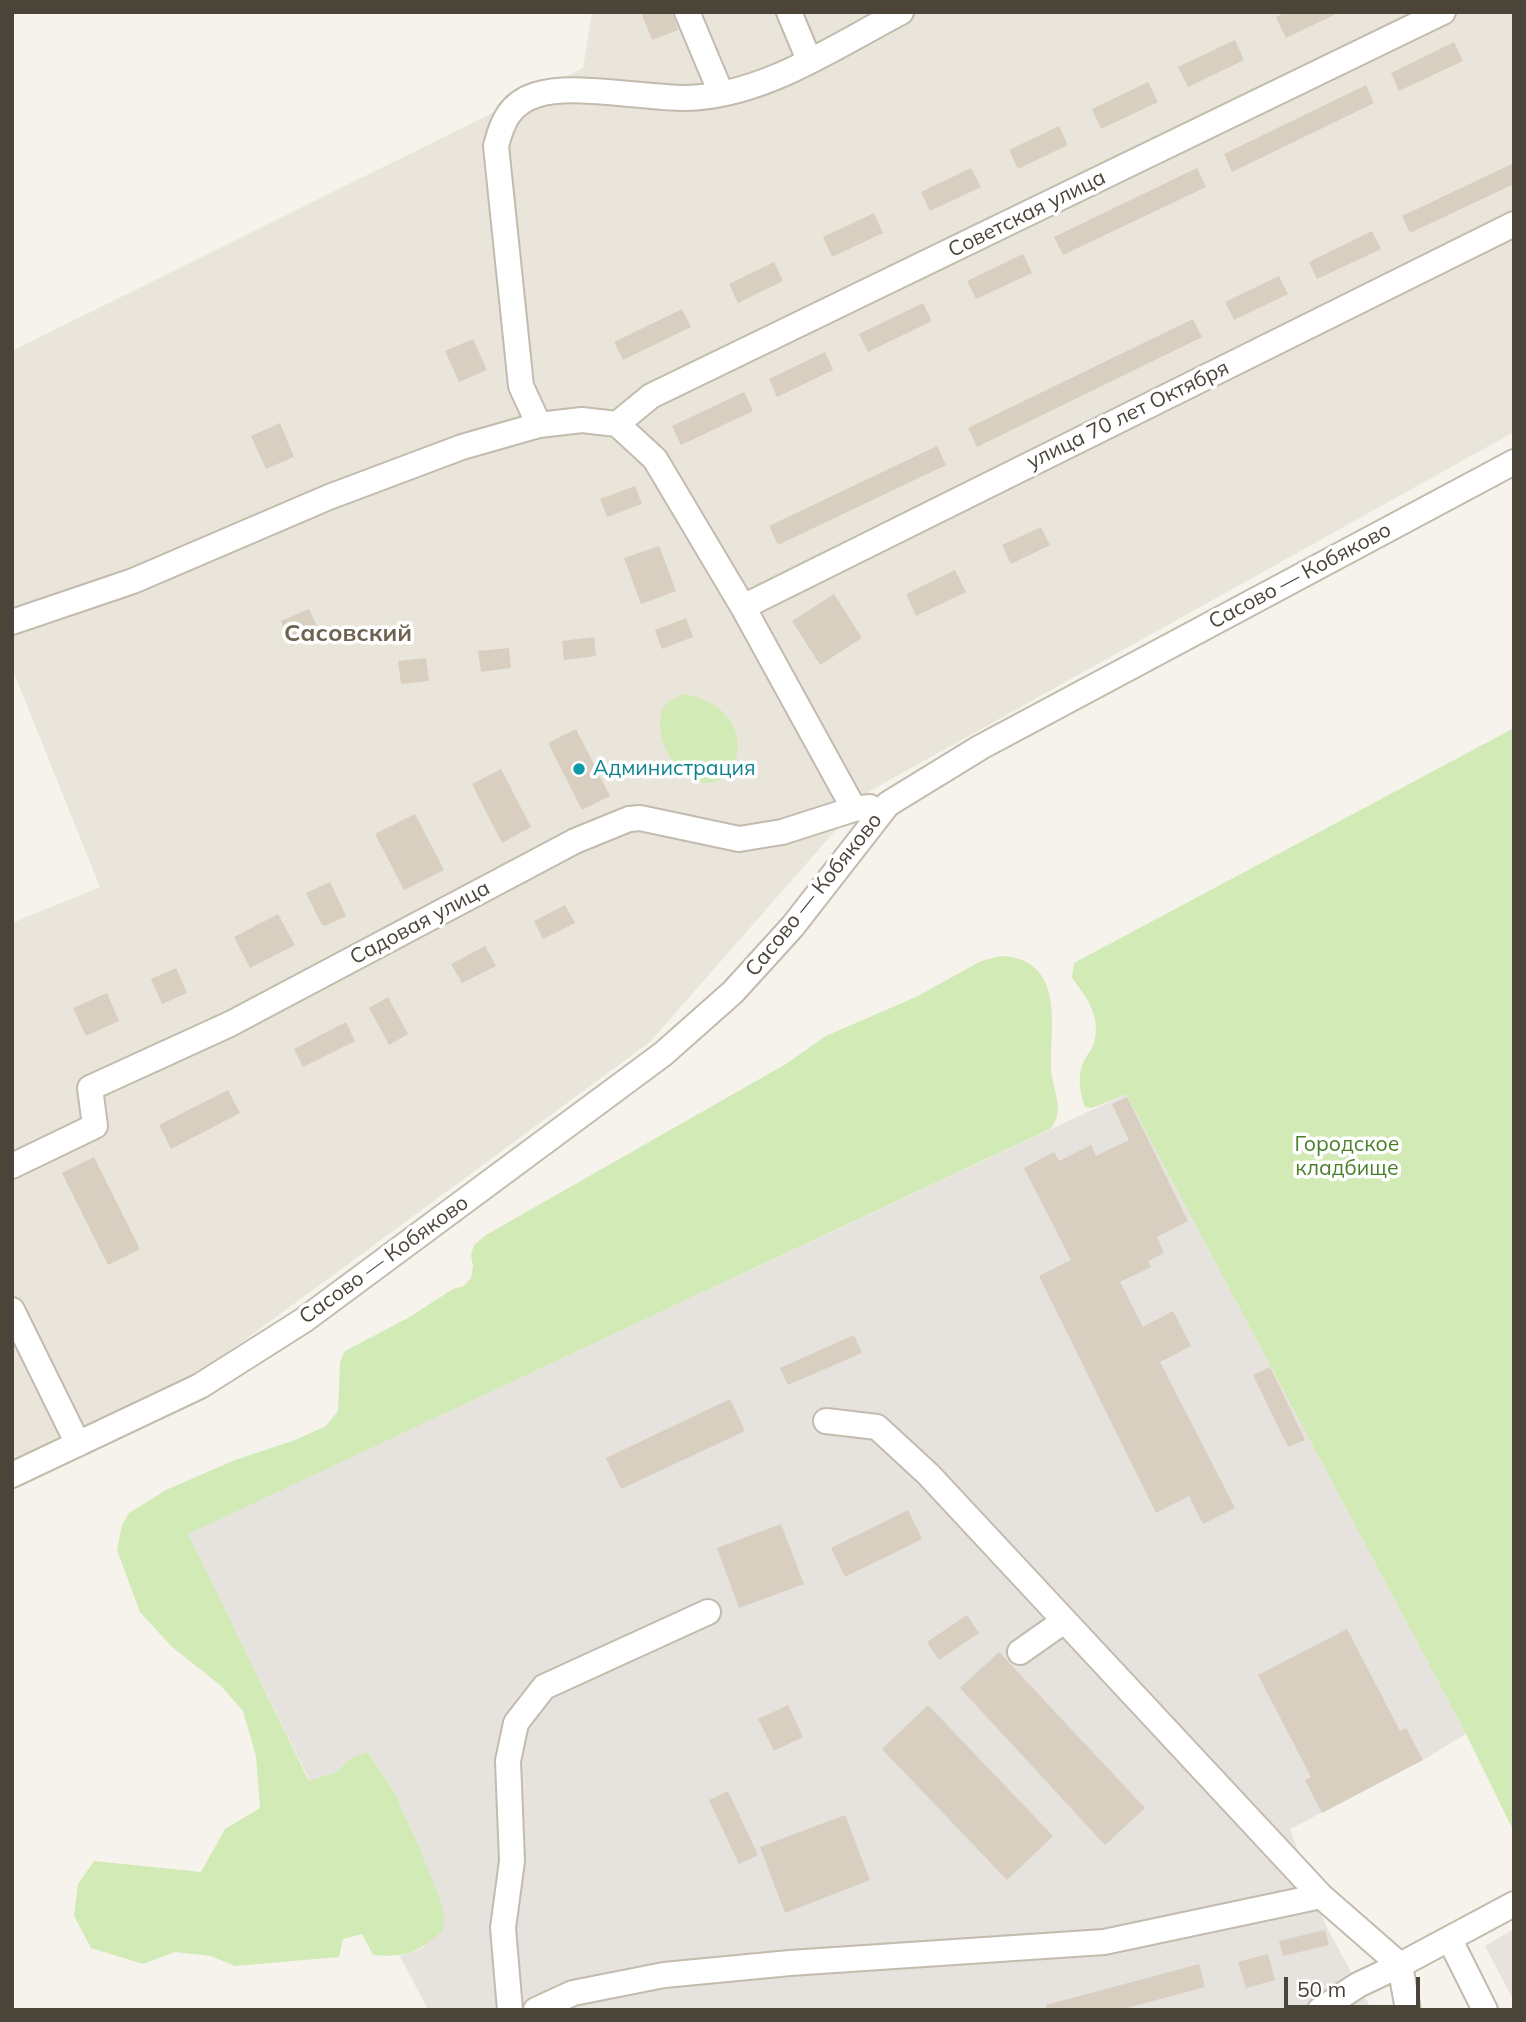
<!DOCTYPE html>
<html>
<head>
<meta charset="utf-8">
<style>
  body { margin:0 }
  #map { position:relative; width:1526px; height:2022px; overflow:hidden; background:#f6f3ec; font-family:Mulish,sans-serif }
  canvas { display:block }
  .frame { position:absolute; inset:0; border:14px solid #4b4439; pointer-events:none }
  .scale { position:absolute; left:1284px; top:1977px; width:136px; height:32px; box-sizing:border-box; border:4px solid #4b4439; border-top:0; padding-left:9px; font-size:21px; line-height:24px; white-space:nowrap; color:#4b4439; -webkit-text-stroke:5px #fff; paint-order:stroke }
</style>
</head>
<body>
<div id="map">
<canvas width="1526" height="2022"></canvas>
<div class="frame"></div>
<div class="scale">50 m</div>
</div>
<script>
const ctx = document.querySelector('canvas').getContext('2d');
ctx.lineJoin = 'round';
function fill(path, color) { ctx.fillStyle = color; ctx.fill(path, 'evenodd'); }
function trace(path, color, width, dash) { ctx.strokeStyle = color; ctx.lineWidth = width; ctx.lineCap = dash ? 'butt' : 'round'; ctx.setLineDash(dash || []); ctx.stroke(path); }
function write(font, color, halo, rows, align = 'center') {
  ctx.font = font + ' Mulish,sans-serif'; ctx.lineWidth = 7; ctx.setLineDash([]); ctx.textBaseline = 'middle'; ctx.strokeStyle = halo; ctx.fillStyle = color; for (const [text, x, y, turn = 0] of rows) {
    ctx.save(); ctx.translate(x, y); ctx.rotate((+turn || 0) * Math.PI / 180); ctx.textAlign = isNaN(turn) ? turn : align; if (halo) ctx.strokeText(text, 0, 0); ctx.fillText(text, 0, 0); ctx.restore();
  }
}
fill(new Path2D(`
  M592,12H1514V432L870,791L650,1042L204,1370L12,1460V923L100,887L12,668V351L583,68Z`), '#eae5da');
fill(new Path2D(`
  M1126,1094L1466,1734L1423,1760L1290,1829L1326,1926L1372,2010H428L400,1956L423,1948L444,1914L417,1842L395,1794L368,1752L351,1758L336,1772L310,1781L187,1534Z
  M1514,1929V2001L1485,1946Z`), '#e6e2dd');
fill(new Path2D(`
  M683,694C718,698 747,726 735,763C732,774 727,778 717,781C678,795 644,725 668,702C672,699 679,697 683,694Z
  M1514,728V1832L1466,1734L1126,1094L1092,1108L1085,1107C1080,1094 1077,1076 1083,1063C1087,1054 1094,1048 1095,1038C1100,1015 1085,995 1072,978L1074,963Z
  M1001,956C1064,959 1051,1023 1051,1067C1051,1088 1067,1111 1050,1129L188,1534L309,1781L336,1772L351,1758L368,1752L395,1794L417,1842L440,1899L444,1914L443,1930C419,1952 406,1958 373,1955L362,1934L343,1939L339,1957L235,1966L211,1956L175,1952L143,1964L91,1948L74,1916L78,1884L94,1861L201,1872L225,1829L260,1808L256,1756L243,1711L220,1685L172,1647L140,1612L117,1550L122,1525L129,1513L166,1490L235,1460L295,1440L326,1426L338,1411L340,1362L345,1351L408,1318L453,1289L464,1286L471,1278L473,1266L471,1255L474,1245L486,1235L786,1064L826,1036L918,996L981,961Z`), '#d2eab5');
fill(new Path2D(`
  M641,12H672L678,30L652,40Z
  M1286,12H1340L1286,38L1276,17Z
  M1235,40L1244,60L1188,87L1178,67Z
  M1454,42L1463,61L1399,91L1391,73Z
  M1148,82L1158,102L1101,129L1092,109Z
  M1366,85L1374,103L1232,172L1224,154Z
  M1059,126L1068,145L1018,169L1009,150Z
  M1514,163V184L1410,233L1402,216Z
  M971,168L981,187L930,211L921,192Z
  M1197,168L1206,187L1063,255L1054,237Z
  M874,213L883,233L832,257L823,237Z
  M1372,231L1381,249L1317,279L1309,262Z
  M1023,254L1032,273L976,299L967,281Z
  M774,262L783,281L738,303L729,284Z
  M1279,276L1288,294L1234,320L1225,302Z
  M923,303L932,321L868,352L859,334Z
  M682,309L691,327L623,360L614,342Z
  M1193,319L1202,337L977,447L968,428Z
  M473,339L487,370L459,382L445,351Z
  M825,352L833,370L777,397L769,379Z
  M744,392L753,411L681,445L672,426Z
  M280,423L294,457L266,469L251,436Z
  M937,446L946,465L778,545L769,526Z
  M635,486L642,504L607,517L600,499Z
  M1041,527L1050,545L1011,564L1002,545Z
  M659,546L676,591L641,604L624,558Z
  M955,570L966,592L916,616L906,594Z
  M834,594L862,638L820,665L792,621Z
  M309,609L320,633L292,646L281,621Z
  M686,618L693,637L662,649L655,630Z
  M594,637L596,656L564,660L562,641Z
  M509,648L511,668L481,672L478,651Z
  M426,658L429,681L401,684L398,661Z
  M576,729L610,796L582,810L548,743Z
  M501,769L531,827L502,843L472,784Z
  M415,814L444,870L404,890L375,834Z
  M330,882L346,916L325,926L322,925L306,893Z
  M565,905L575,923L543,939L534,921Z
  M278,914L295,945L250,968L234,937Z
  M485,946L496,966L462,983L451,964Z
  M176,968L187,993L162,1004L151,979Z
  M107,993L119,1021L86,1036L73,1008Z
  M388,997L408,1034L389,1045L369,1008Z
  M346,1022L355,1041L303,1067L294,1049Z
  M228,1090L240,1113L171,1149L159,1125Z
  M1127,1097L1188,1221L1157,1237L1164,1253L1148,1261L1151,1267L1120,1282L1143,1327L1173,1311L1191,1346L1160,1362L1235,1508L1203,1524L1189,1496L1156,1513L1039,1276L1071,1260L1024,1168L1054,1152L1059,1161L1091,1145L1096,1156L1129,1140L1112,1104Z
  M94,1157L140,1249L108,1265L62,1173Z
  M854,1335L862,1353L788,1385L780,1368Z
  M1270,1367L1305,1440L1288,1447L1253,1375Z
  M730,1399L745,1431L621,1489L606,1458Z
  M908,1510L922,1539L845,1577L831,1548Z
  M781,1524L804,1584L739,1608L717,1548Z
  M967,1615L979,1633L939,1660L927,1642Z
  M1347,1629L1400,1731L1406,1728L1423,1760L1322,1813L1305,1780L1311,1777L1258,1675Z
  M999,1652L1145,1808L1105,1845L960,1688Z
  M788,1705L803,1737L774,1751L758,1719Z
  M928,1705L1053,1836L1007,1880L882,1749Z
  M728,1791L758,1855L739,1864L709,1800Z
  M845,1815L870,1880L785,1913L760,1847Z
  M1325,1930L1329,1945L1283,1956L1279,1941Z
  M1268,1954L1275,1980L1246,1988L1238,1962Z
  M1199,1964L1205,1987L1119,2010H1047L1046,2005Z`), '#d8cfc1');
const minor = new Path2D(`
  M687,12L721,93
  M789,12L809,60
  M617,424L651,396L1443,12
  M539,425L521,386L496,146C502,122 510,103 536,95C573,83 644,98 685,98C762,97 834,47 901,12
  M743,607L1514,224
  M12,622L133,581L329,497L462,447L539,425L582,420L617,424L655,459L743,607L854,809
  M12,1166L95,1126L90,1088L230,1024L575,841L629,819L640,818L739,839L782,832L854,809L870,807
  M12,1310L78,1444
  M826,1421L877,1427L928,1474L1321,1896
  M12,1475L200,1386L304,1320L663,1054L733,992L793,926L888,804L981,747L1514,462
  M1020,1652L1064,1621
  M1450,1940L1485,2010
  M510,2010L503,1928L512,1861L508,1761L516,1723L544,1687L708,1612
  M536,2010L573,1993L664,1975L790,1963L1104,1942L1321,1896L1400,1965L1514,1904
  M1320,2010L1358,1985L1400,1965L1408,2010`);
trace(minor, '#c2bbae', 28);
trace(minor, '#fff', 24);
for (const [x, y, r, color] of [
  [579,769,7,"#0f9aa8"]
]) { const dot = new Path2D(); dot.arc(x, y, r, 0, 2 * Math.PI); ctx.fillStyle = color; ctx.fill(dot); trace(dot, '#fff', 2.5); }
write('21px', '#4b4439', '#fff', [
  ["Советская улица",1027,214,-26],
  ["улица 70 лет Октября",1128,415,-26],
  ["Сасово — Кобяково",1300,576,-28],
  ["Сасово — Кобяково",814,895,-51],
  ["Садовая улица",420,923,-28],
  ["Сасово — Кобяково",384,1260,-36]
]);
write('21px', '#0d838f', '#fff', [
  ["Администрация",593,769]
], 'left');
write('21px', '#4a7f2a', '#fff', [
  ["Городское",1347,1145],
  ["кладбище",1347,1169]
]);
write('bold 24px', '#6e6250', '#fff', [
  ["Сасовский",348,634]
]);
</script>
</body>
</html>
